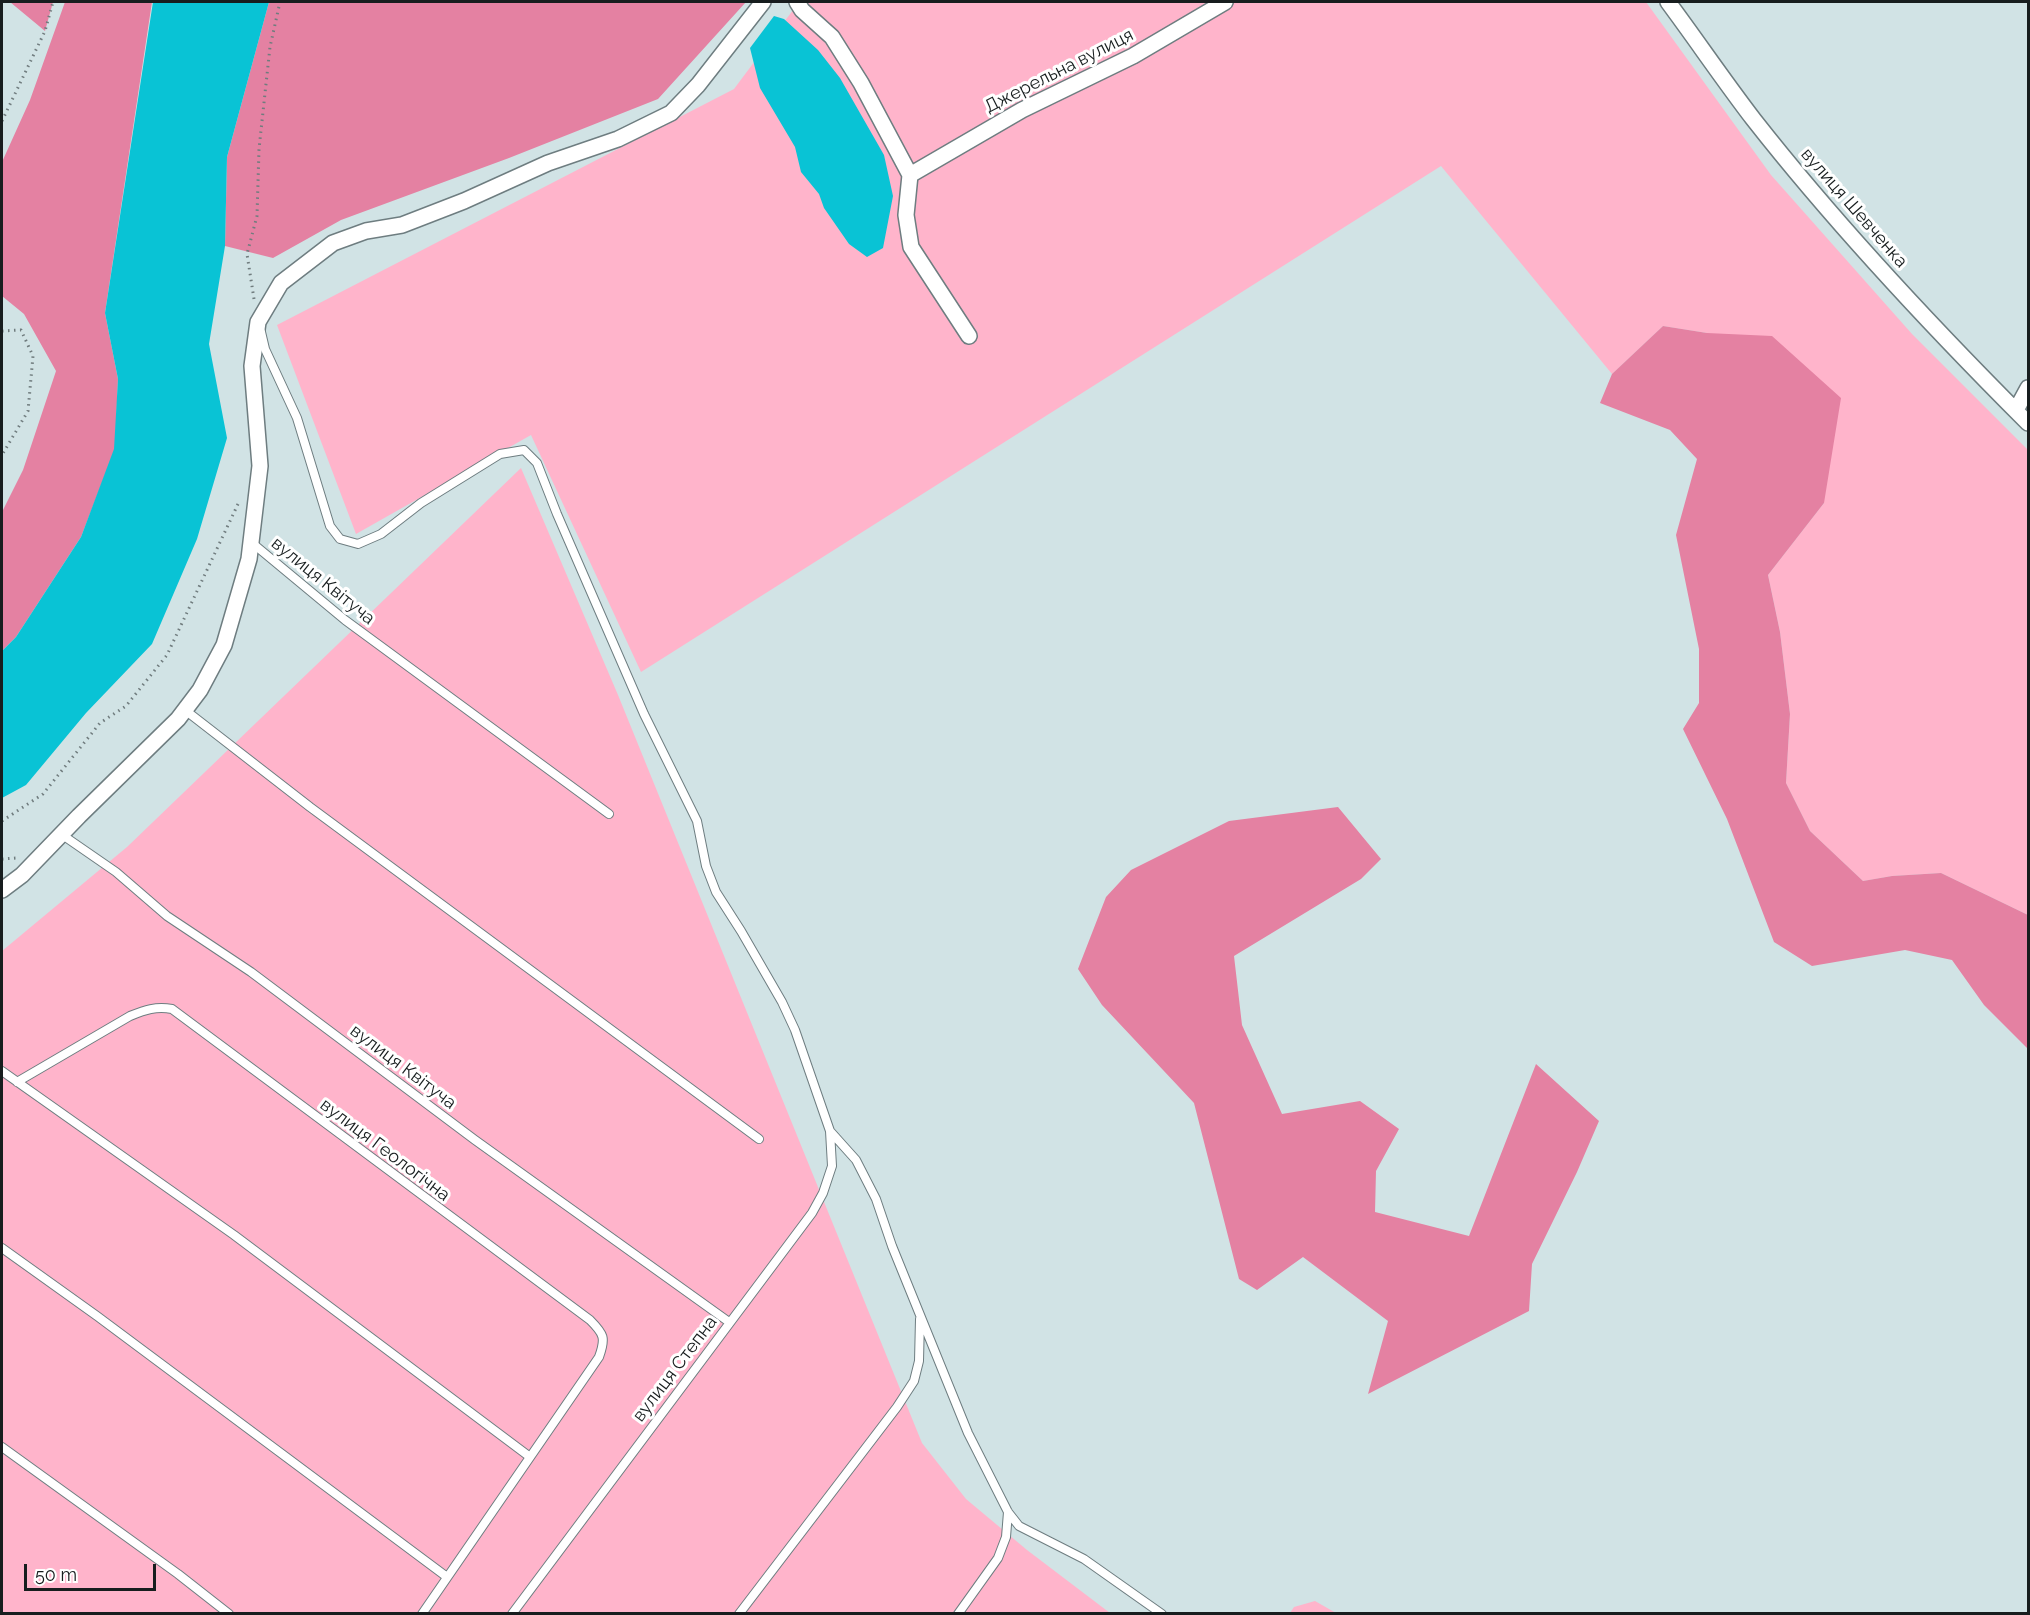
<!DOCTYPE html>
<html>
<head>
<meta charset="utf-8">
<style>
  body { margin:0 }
  #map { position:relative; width:2030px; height:1615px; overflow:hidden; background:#d1e3e5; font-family:Raleway,sans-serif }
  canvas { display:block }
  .frame { position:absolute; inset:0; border:3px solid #171d1e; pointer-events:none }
  .scale { position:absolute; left:24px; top:1564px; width:132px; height:27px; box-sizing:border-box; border:3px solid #171d1e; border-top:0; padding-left:8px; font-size:18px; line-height:21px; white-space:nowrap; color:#171d1e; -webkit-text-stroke:4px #fff; paint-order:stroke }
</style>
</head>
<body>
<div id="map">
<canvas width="2030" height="1615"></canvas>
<div class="frame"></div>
<div class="scale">50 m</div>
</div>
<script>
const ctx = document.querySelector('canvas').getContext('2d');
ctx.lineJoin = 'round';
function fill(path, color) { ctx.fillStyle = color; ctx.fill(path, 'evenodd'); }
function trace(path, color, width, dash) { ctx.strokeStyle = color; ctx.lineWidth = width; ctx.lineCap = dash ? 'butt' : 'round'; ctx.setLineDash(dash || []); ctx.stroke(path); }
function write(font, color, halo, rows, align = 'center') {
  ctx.font = font + ' Raleway,sans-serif'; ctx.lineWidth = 6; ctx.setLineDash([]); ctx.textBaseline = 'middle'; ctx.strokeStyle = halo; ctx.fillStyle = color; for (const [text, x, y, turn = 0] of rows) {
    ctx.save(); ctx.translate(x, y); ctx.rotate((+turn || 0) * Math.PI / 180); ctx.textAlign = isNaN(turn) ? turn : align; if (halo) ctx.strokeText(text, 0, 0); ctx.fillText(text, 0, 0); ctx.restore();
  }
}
fill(new Path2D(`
  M799,2H1646L1771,175L1912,334L2028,450V915L1941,873L1892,876L1863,881L1810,831L1786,783L1790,714L1780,632L1768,575L1824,503L1707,333L1663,326L1612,374L1441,166L641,672L531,435L356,534L277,325L734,89Z
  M521,468L618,695L922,1443L966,1499L1027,1550L1110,1613L2,1614V951L127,847Z
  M1315,1601L1336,1613H1290L1294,1607Z`), '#ffb4cb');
fill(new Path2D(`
  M10,2H53L45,31Z
  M65,2H152L105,313L118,379L115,449L81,537L16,637L2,651V512L23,470L56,371L24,314L2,296V162L30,100Z
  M269,2H746L658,99L509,158L341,220L273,258L225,246L227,157Z
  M1663,326L1707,333L1772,336L1841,398L1824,503L1768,575L1780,632L1790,714L1786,783L1810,831L1863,881L1892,876L1941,873L2028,915V1049L1984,1005L1952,960L1905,950L1812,966L1774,942L1727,819L1683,729L1699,703V649L1676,535L1697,459L1670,430L1600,403L1612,374Z
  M1338,807L1381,859L1361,879L1234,956L1242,1025L1282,1114L1360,1101L1399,1129L1376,1171L1375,1212L1469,1236L1536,1064L1599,1121L1577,1172L1532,1264L1529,1311L1368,1394L1388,1321L1303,1257L1257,1290L1239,1279L1194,1103L1102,1005L1078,969L1106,897L1131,870L1229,821Z`), '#e481a2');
fill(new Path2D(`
  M153,2H269L227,157L225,246L209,344L227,438L197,539L152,644L86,713L26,785L2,798V651L16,637L81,537L114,449L118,379L105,313Z
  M774,16L784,19L818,50L840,78L884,155L893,196L883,248L867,257L849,244L824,208L819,194L801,172L795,147L760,88L750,48Z`), '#09c3d5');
const lane = new Path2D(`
  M261,332L265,349L297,418L330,526L340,539L358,544L381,534L421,503L500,454L524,450L537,463L557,514L644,714L697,821L706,866L716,892L741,931L782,1002L795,1030L830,1131L856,1160L876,1199L892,1246L968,1433L1008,1512L1019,1526L1084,1559L1162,1614
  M251,542L345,620L609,814
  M185,710L310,807L759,1139
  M61,834L116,872L167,916L251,972L475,1140L729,1322
  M2,1071L234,1235L530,1457
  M17,1082L130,1016C145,1010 156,1006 172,1009L590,1320C604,1334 606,1338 599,1357L422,1614
  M2,1248L97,1316L447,1577
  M2,1447L178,1574L229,1614
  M512,1614L812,1213L823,1193L832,1166L830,1131
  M739,1614L897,1407L914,1381L919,1361L920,1319
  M958,1614L998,1558L1006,1537L1008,1512`);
const street = new Path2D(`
  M797,2L802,10L832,37L861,83L910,175L906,215L911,247L969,336
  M1668,2C1697,41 1724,81 1754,120C1838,227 1932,327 2028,423
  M910,175L1022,110L1133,56L1225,2
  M2016,410L2028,388
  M2,890L22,875L79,816L178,719L200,690L224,645L249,559L260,466L252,366L258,322L281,283L333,243L366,231L402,225L464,201L548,163L618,139L671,113L698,85L763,2`);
trace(lane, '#6e7d80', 10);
trace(street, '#6e7d80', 18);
trace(new Path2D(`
  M2,121L45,31L53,2
  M254,299L247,254L257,216L259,149L270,47L280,2
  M2,331L21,330L33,356L28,411L2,455
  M2,821L43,794L100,723L126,706L167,655L238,504
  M2,859L16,858`), '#707c7e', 3, [1.5, 4.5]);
trace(lane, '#fff', 8);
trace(street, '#fff', 15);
write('18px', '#171d1e', '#fff', [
  ["Джерельна вулиця",1059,71,-27],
  ["вулиця Шевченка",1854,208,49],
  ["вулиця Квітуча",323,581,39],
  ["вулиця Квітуча",403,1067,37],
  ["вулиця Геологічна",385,1150,37],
  ["вулиця Степна",675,1369,-53]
]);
</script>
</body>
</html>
